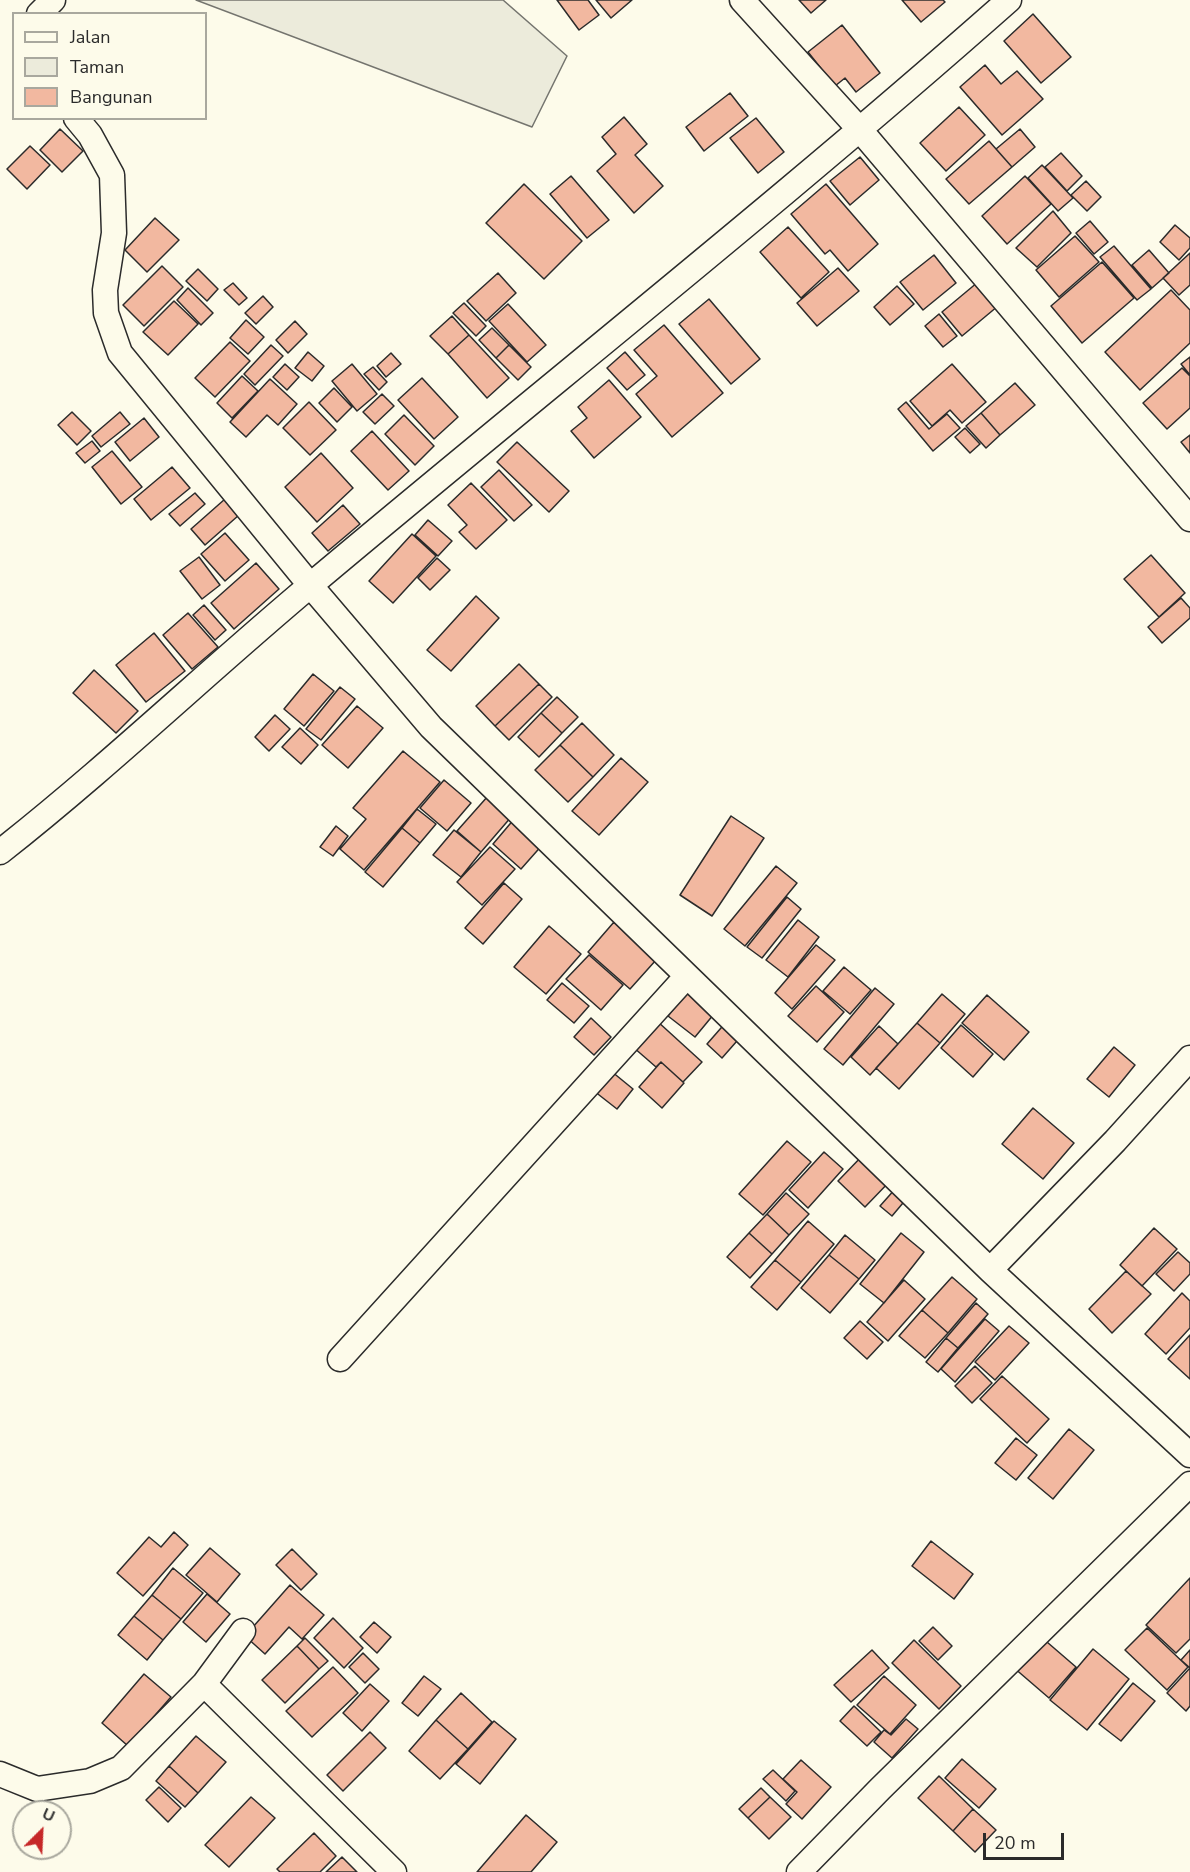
<!DOCTYPE html>
<html>
<head>
<meta charset="utf-8">
<style>
  body { margin:0 }
  #map { position:relative; width:1190px; height:1872px; overflow:hidden; background:#fdfbea; font-family:"Nunito Sans",sans-serif }
  canvas { display:block }
  .legend { position:absolute; left:12px; top:12px; width:195px; height:108px; box-sizing:border-box; background:#fdfbea; border:2px solid #a9a89e; margin:0; padding:8px 10px; list-style:none; font-size:18px; color:#2b2b2b }
  .legend li { display:flex; align-items:center; gap:12px; height:30px }
  .legend b { width:30px; border:2px solid #a9a89e }
  .north { position:absolute; left:12px; top:1800px; width:60px; height:60px; box-sizing:border-box; background:#fdfbea; border:2px solid #a9a89e; border-radius:50%; rotate:24deg; font-size:16px; font-weight:700; line-height:24px; text-align:center; color:#2b2b2b }
  .north::after { content:''; display:block; margin:auto; width:21px; height:27px; background:#c62828; clip-path:polygon(50% 0,100% 100%,50% 72%,0 100%) }
  .scale { position:absolute; left:983px; top:1833px; width:81px; height:27px; box-sizing:border-box; border:3px solid #2b2b2b; border-top:0; padding-left:8px; font-size:18px; line-height:21px; white-space:nowrap; color:#2b2b2b; -webkit-text-stroke:4px #fdfbea; paint-order:stroke }
</style>
</head>
<body>
<div id="map">
<canvas width="1190" height="1872"></canvas>
<ul class="legend">
<li><b style="height:8px;background:#fdfbea"></b>Jalan</li>
<li><b style="height:16px;background:#ecebdb"></b>Taman</li>
<li><b style="height:16px;background:#f2b8a0"></b>Bangunan</li>
</ul>
<div class="north">U</div>
<div class="scale">20 m</div>
</div>
<script>
const ctx = document.querySelector('canvas').getContext('2d');
ctx.lineJoin = 'round';
function fill(path, color) { ctx.fillStyle = color; ctx.fill(path, 'evenodd'); }
function trace(path, color, width, dash) { ctx.strokeStyle = color; ctx.lineWidth = width; ctx.lineCap = dash ? 'butt' : 'round'; ctx.setLineDash(dash || []); ctx.stroke(path); }
const green = new Path2D(`
  M196,0H503L567,56L532,127Z`);
fill(green, '#ecebdb');
trace(green, '#74746e', 1.5);
const building = new Path2D(`
  M557,0H588L599,15L579,30Z
  M596,0H632L611,18Z
  M799,0H826L811,13Z
  M902,0H943L945,2L921,22Z
  M1033,14L1071,57L1041,83L1004,41Z
  M842,25L880,73L856,92L845,78L835,86L808,52Z
  M985,65L1001,84L1017,71L1043,99L1002,135L960,87Z
  M730,93L748,116L704,151L686,127Z
  M959,107L985,135L946,171L920,143Z
  M624,117L647,144L635,155L663,186L634,213L597,171L616,154L602,137Z
  M756,118L784,152L758,173L730,138Z
  M60,129L83,151L62,172L40,150Z
  M1020,129L1035,147L1012,167L996,149Z
  M989,141L1012,167L969,204L946,179Z
  M30,146L50,165L27,189L7,169Z
  M1061,153L1082,176L1067,191L1045,167Z
  M860,157L879,180L850,205L830,181Z
  M1042,165L1073,198L1058,211L1028,178Z
  M571,176L609,220L587,238L550,194Z
  M1025,176L1051,204L1007,244L982,216Z
  M1086,181L1101,197L1087,211L1071,195Z
  M524,184L582,241L544,279L486,223Z
  M826,184L878,244L848,271L830,250L825,254L791,214Z
  M1053,211L1071,233L1037,267L1016,248Z
  M155,218L179,240L147,272L125,250Z
  M1090,221L1108,242L1094,254L1076,233Z
  M1175,225L1190,238V248L1179,260L1160,242Z
  M788,227L829,272L801,298L760,252Z
  M1075,236L1099,262L1059,297L1036,270Z
  M1114,246L1151,289L1137,300L1100,257Z
  M1149,250L1169,273L1152,288L1132,265Z
  M1190,253V285L1179,295L1163,278Z
  M934,255L956,283L923,310L900,282Z
  M1102,262L1134,298L1082,343L1051,306Z
  M162,266L183,287L144,326L123,305Z
  M838,268L859,291L817,326L797,303Z
  M198,269L218,289L207,301L186,281Z
  M498,273L516,293L486,321L467,301Z
  M978,282L998,306L962,336L942,312Z
  M233,283L247,298L239,305L224,290Z
  M897,286L914,304L890,325L874,307Z
  M188,288L213,313L201,325L177,300Z
  M1171,290L1190,310V343L1140,390L1105,352Z
  M263,296L273,307L256,324L245,313Z
  M709,299L760,359L731,384L679,324Z
  M174,301L198,324L168,355L143,332Z
  M464,303L486,326L476,336L453,313Z
  M508,304L546,345L527,362L489,321Z
  M939,314L957,336L943,347L925,326Z
  M452,316L469,335L448,354L430,336Z
  M246,320L264,337L248,354L230,338Z
  M295,321L307,334L288,353L276,340Z
  M664,325L723,393L672,437L636,394L657,376L634,350Z
  M492,328L509,345L496,358L479,340Z
  M469,335L509,378L487,398L448,354Z
  M230,342L250,361L215,397L195,378Z
  M271,345L283,356L255,385L244,374Z
  M509,345L531,367L518,380L496,358Z
  M308,352L324,366L312,381L295,368Z
  M625,352L645,375L627,390L607,368Z
  M391,353L401,364L386,377L377,366Z
  M1190,357V375L1181,364Z
  M285,364L299,377L287,390L273,377Z
  M352,364L377,394L357,411L332,381Z
  M952,364L986,402L962,423L950,410L932,426L910,401Z
  M373,367L387,382L379,390L364,374Z
  M1182,368L1190,376V408L1167,429L1143,403Z
  M242,376L258,391L232,418L217,403Z
  M422,378L458,417L434,439L398,400Z
  M270,379L297,404L278,425L267,415L246,437L230,422Z
  M609,380L641,417L594,458L571,431L587,418L578,407Z
  M1015,383L1035,405L1000,435L981,413Z
  M334,388L352,407L337,422L319,403Z
  M382,394L394,406L375,424L363,412Z
  M309,402L336,430L310,455L283,428Z
  M906,402L929,429L947,414L960,428L933,451L898,409Z
  M72,412L91,431L77,445L58,425Z
  M120,412L130,424L101,447L92,436Z
  M981,413L1000,435L986,448L966,426Z
  M404,415L434,446L415,465L385,434Z
  M144,418L159,437L130,461L115,442Z
  M965,428L980,444L970,453L955,437Z
  M372,431L409,471L388,490L351,451Z
  M1190,435V453L1181,442Z
  M92,441L100,451L85,463L76,453Z
  M517,442L569,491L549,512L497,462Z
  M112,451L142,487L121,504L92,467Z
  M321,453L353,488L317,522L285,487Z
  M172,467L190,488L151,520L134,499Z
  M499,470L532,505L514,521L481,487Z
  M471,483L507,520L476,549L459,532L467,525L448,505Z
  M195,493L205,504L180,526L169,514Z
  M225,499L239,515L205,545L191,529Z
  M343,505L360,524L328,551L312,533Z
  M428,520L452,541L438,556L415,535Z
  M225,533L249,560L225,581L201,554Z
  M412,534L436,556L393,603L369,581Z
  M1151,555L1185,593L1159,617L1124,579Z
  M199,557L220,585L202,599L180,571Z
  M437,558L450,570L430,590L418,578Z
  M256,563L279,589L234,629L211,603Z
  M476,596L499,618L451,671L427,650Z
  M1181,598L1190,608V618L1162,643L1148,627Z
  M204,605L226,630L215,640L193,615Z
  M188,613L218,647L192,669L163,635Z
  M154,633L185,671L146,702L116,665Z
  M519,664L539,684L495,726L476,706Z
  M94,670L138,711L116,733L73,693Z
  M313,674L334,691L304,726L284,709Z
  M539,684L552,697L509,740L495,726Z
  M340,687L355,699L321,740L306,729Z
  M557,697L578,717L562,733L541,713Z
  M357,706L383,728L348,768L322,745Z
  M541,713L562,733L539,757L518,737Z
  M275,715L290,729L269,751L255,737Z
  M582,723L614,755L593,777L560,745Z
  M300,728L318,745L301,764L282,747Z
  M560,745L593,777L568,802L535,770Z
  M403,751L440,782L364,870L340,849L366,819L353,808Z
  M621,758L648,782L599,835L572,811Z
  M444,780L471,803L447,831L420,808Z
  M488,796L512,816L481,852L457,831Z
  M417,809L436,824L420,843L402,828Z
  M731,816L764,838L712,916L680,895Z
  M515,818L544,843L521,869L493,844Z
  M336,826L348,836L333,856L320,847Z
  M402,828L420,843L383,887L365,872Z
  M454,830L481,852L461,877L433,855Z
  M490,847L515,869L482,905L457,882Z
  M776,866L797,883L745,946L724,929Z
  M504,883L522,899L483,944L465,928Z
  M787,897L801,909L762,958L747,947Z
  M798,920L819,937L788,977L766,960Z
  M614,922L656,960L630,989L588,952Z
  M549,926L581,954L546,994L514,967Z
  M816,945L835,960L792,1009L775,993Z
  M589,955L623,985L601,1010L566,979Z
  M844,967L871,990L850,1014L823,991Z
  M562,983L589,1006L574,1023L547,1000Z
  M816,986L844,1012L817,1042L788,1016Z
  M875,988L894,1004L843,1065L824,1049Z
  M686,992L714,1014L695,1037L668,1016Z
  M942,994L965,1014L940,1043L917,1023Z
  M987,995L1029,1032L1004,1060L962,1023Z
  M591,1018L611,1037L594,1055L574,1037Z
  M728,1020L744,1033L722,1058L707,1044Z
  M657,1021L702,1062L683,1082L661,1062L656,1067L633,1047Z
  M917,1023L940,1043L899,1089L876,1068Z
  M961,1025L993,1054L973,1077L941,1048Z
  M879,1026L898,1044L870,1075L851,1057Z
  M1114,1047L1135,1065L1109,1097L1087,1079Z
  M661,1062L684,1083L662,1108L639,1087Z
  M611,1071L633,1089L617,1109L594,1091Z
  M1033,1108L1074,1143L1043,1179L1002,1144Z
  M787,1141L811,1162L763,1215L739,1194Z
  M824,1152L843,1169L808,1208L789,1190Z
  M865,1153L892,1179L865,1207L838,1181Z
  M896,1188L908,1197L892,1216L880,1206Z
  M786,1193L809,1214L789,1235L767,1214Z
  M767,1214L789,1235L772,1254L749,1233Z
  M808,1221L834,1244L801,1282L775,1260Z
  M1154,1228L1177,1249L1142,1286L1120,1265Z
  M749,1233L772,1254L750,1278L727,1257Z
  M901,1233L924,1252L884,1303L860,1284Z
  M845,1235L875,1260L859,1279L829,1255Z
  M1178,1252L1190,1263V1274L1174,1291L1156,1274Z
  M829,1255L859,1279L830,1313L801,1288Z
  M775,1260L801,1282L777,1310L751,1287Z
  M1126,1271L1151,1294L1112,1333L1089,1309Z
  M952,1277L977,1299L948,1333L922,1310Z
  M904,1280L925,1299L888,1341L867,1322Z
  M1182,1293L1190,1301V1328L1166,1354L1145,1334Z
  M976,1303L988,1314L958,1348L946,1338Z
  M922,1310L948,1333L925,1358L899,1336Z
  M985,1319L999,1331L955,1382L941,1369Z
  M860,1321L883,1342L867,1359L844,1338Z
  M1009,1326L1029,1343L995,1380L975,1362Z
  M1190,1335V1379L1168,1359Z
  M946,1338L958,1348L938,1372L926,1362Z
  M975,1366L992,1383L972,1403L955,1386Z
  M1002,1376L1049,1419L1027,1443L980,1399Z
  M1069,1429L1094,1450L1053,1499L1028,1478Z
  M1016,1438L1037,1455L1016,1480L995,1463Z
  M174,1532L188,1545L143,1596L117,1573L149,1537L161,1547Z
  M931,1541L973,1574L954,1599L912,1566Z
  M210,1548L240,1574L217,1602L186,1575Z
  M292,1549L317,1574L301,1590L276,1565Z
  M173,1568L203,1593L181,1619L152,1595Z
  M1190,1578V1639L1176,1653L1146,1625Z
  M290,1585L324,1615L302,1639L289,1627L265,1654L245,1636Z
  M207,1594L230,1614L206,1642L183,1622Z
  M152,1595L181,1619L163,1640L134,1616Z
  M134,1616L163,1640L147,1660L118,1635Z
  M333,1618L363,1648L344,1668L314,1638Z
  M374,1622L391,1637L377,1653L360,1637Z
  M933,1627L952,1646L938,1660L919,1641Z
  M1147,1628L1188,1667L1167,1690L1125,1650Z
  M1040,1636L1076,1667L1049,1698L1013,1667Z
  M305,1638L328,1661L319,1669L297,1646Z
  M914,1640L961,1686L939,1709L892,1663Z
  M297,1646L319,1669L285,1703L262,1680Z
  M1093,1649L1129,1679L1087,1730L1050,1700Z
  M872,1650L889,1668L851,1702L834,1685Z
  M1190,1650V1706L1186,1711L1167,1693L1190,1668L1181,1660Z
  M363,1653L379,1669L365,1683L349,1667Z
  M333,1667L358,1693L312,1737L286,1711Z
  M144,1674L171,1697L128,1746L102,1723Z
  M424,1676L441,1689L418,1716L402,1703Z
  M884,1676L916,1705L890,1734L857,1705Z
  M1133,1683L1155,1701L1121,1741L1099,1724Z
  M370,1684L389,1701L362,1731L343,1713Z
  M461,1693L492,1722L468,1749L436,1720Z
  M854,1706L881,1732L867,1746L840,1721Z
  M906,1719L918,1729L892,1758L874,1742L884,1730L891,1735Z
  M436,1720L468,1749L440,1779L409,1751Z
  M494,1721L516,1739L480,1784L456,1764Z
  M370,1732L386,1748L343,1791L327,1775Z
  M196,1736L226,1762L198,1793L169,1766Z
  M962,1759L996,1789L979,1808L945,1778Z
  M801,1760L831,1787L802,1819L786,1804L797,1792L783,1779Z
  M169,1766L198,1793L185,1807L156,1781Z
  M773,1770L795,1791L786,1801L763,1779Z
  M939,1776L973,1809L953,1831L918,1798Z
  M159,1787L181,1808L168,1822L146,1800Z
  M761,1788L770,1797L748,1818L739,1809Z
  M251,1797L275,1818L229,1867L205,1845Z
  M770,1797L791,1817L769,1839L748,1818Z
  M973,1809L996,1830L975,1852L953,1831Z
  M526,1815L557,1842L531,1872H477Z
  M314,1833L336,1856L320,1872H280L277,1869Z
  M342,1857L357,1872H326Z`);
fill(building, '#f2b8a0');
trace(building, '#2b2b2b', 1.5);
const minor = new Path2D(`
  M742,0L861,131L1190,519
  M39,14L53,0
  M76,118L90,135L112,175L114,233L105,290L106,313L120,353L310,585L431,727L990,1270L1190,1455
  M0,852C108,767 207,672 312,584C544,389 782,201 1009,0
  M990,1270L1115,1141L1190,1058
  M340,1359L686,977
  M204,1684L394,1872
  M0,1774L37,1789L90,1781L121,1768L204,1684L243,1631
  M799,1872L880,1789L1190,1484`);
trace(minor, '#2b2b2b', 27);
trace(minor, '#fdfbea', 24);
</script>
</body>
</html>
